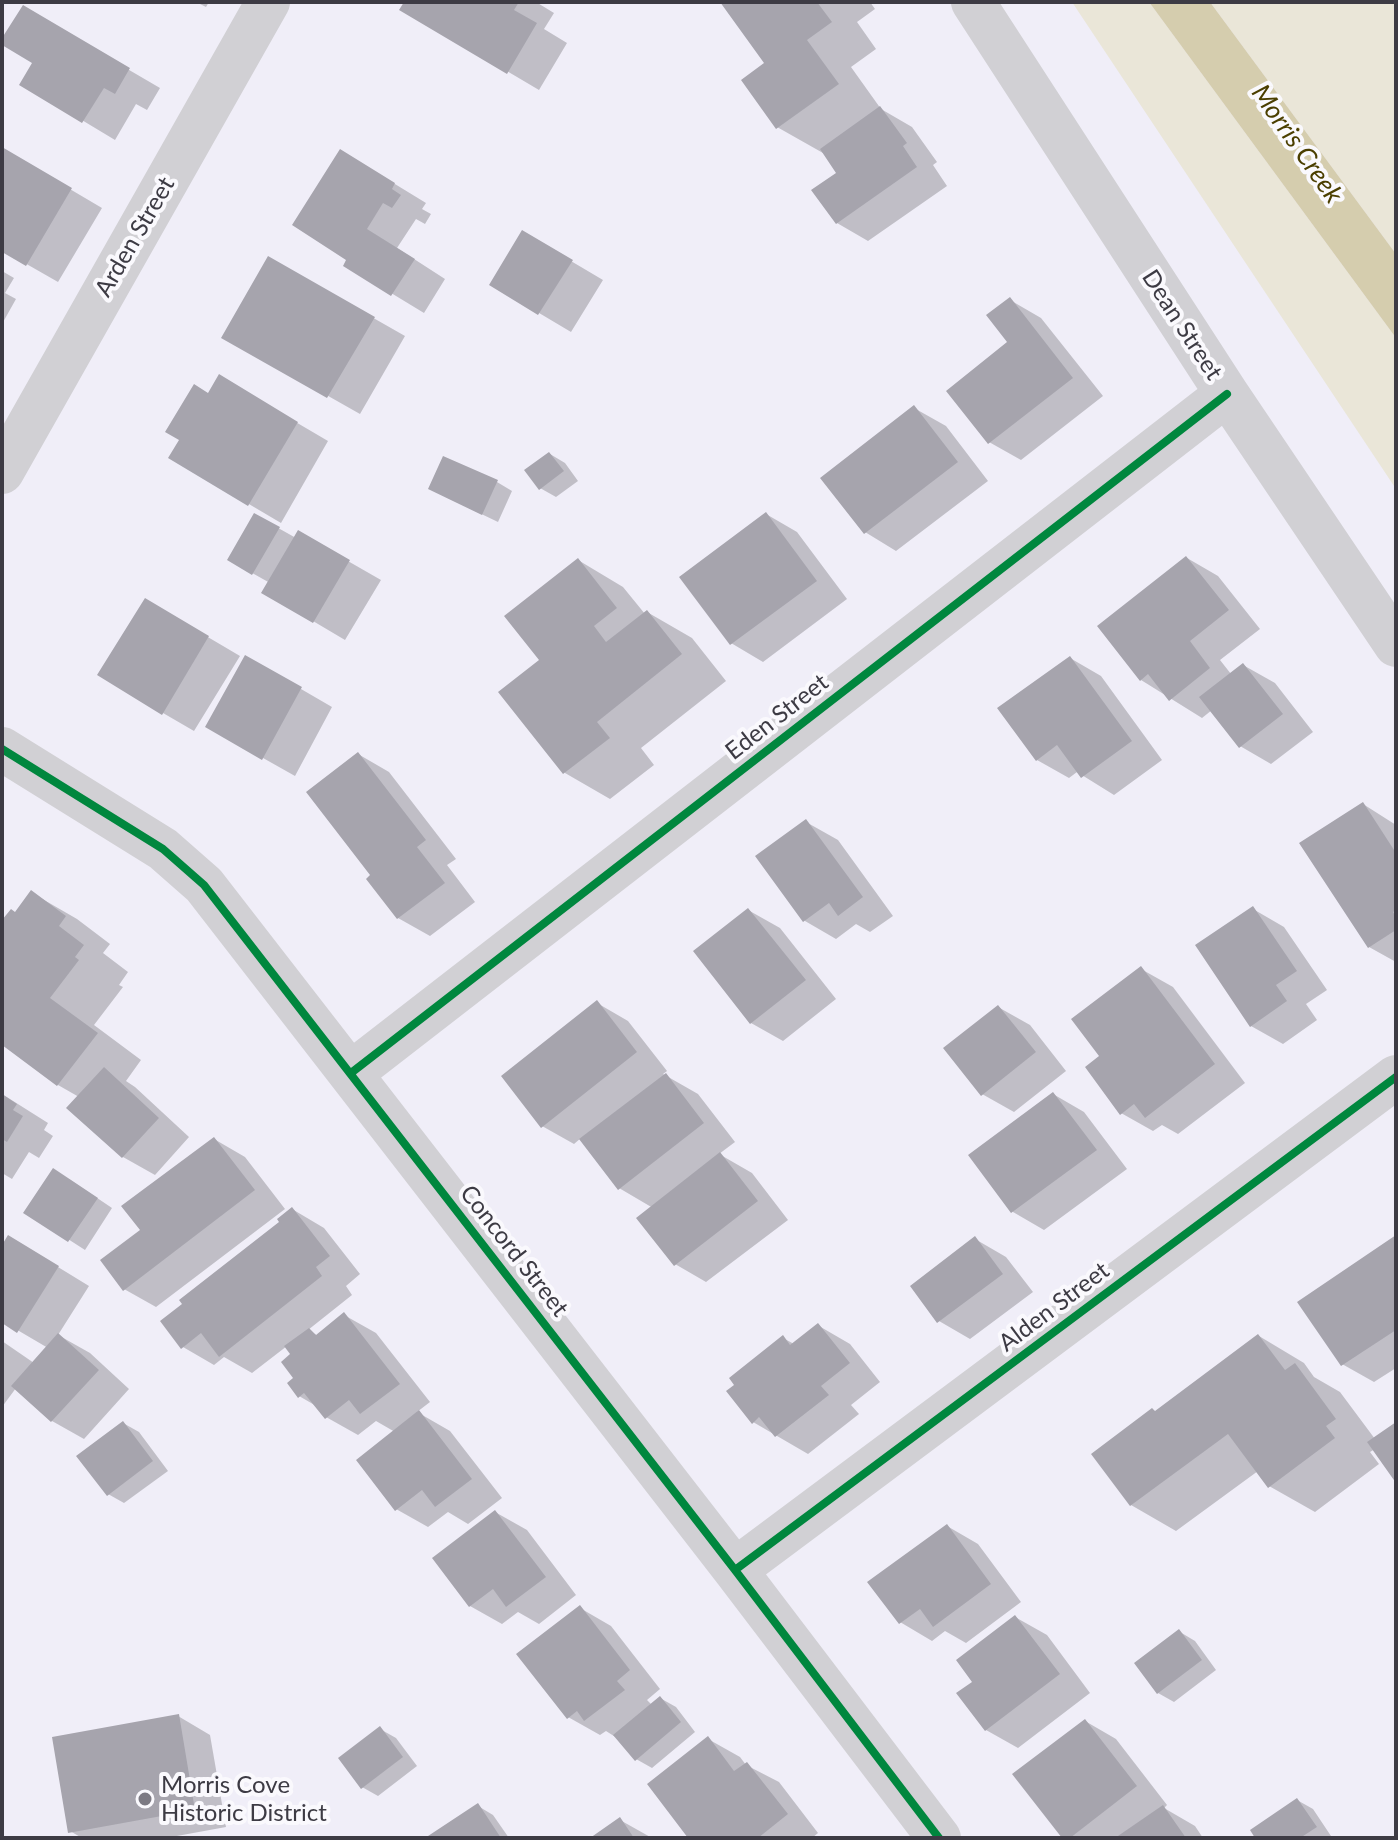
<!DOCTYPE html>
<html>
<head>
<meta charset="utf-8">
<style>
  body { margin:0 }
  #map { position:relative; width:1398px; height:1840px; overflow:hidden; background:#f0eef8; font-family:Lato,sans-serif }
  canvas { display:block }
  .frame { position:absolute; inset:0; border:4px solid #3d3b44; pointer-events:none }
</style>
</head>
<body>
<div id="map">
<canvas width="1398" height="1840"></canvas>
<div class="frame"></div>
</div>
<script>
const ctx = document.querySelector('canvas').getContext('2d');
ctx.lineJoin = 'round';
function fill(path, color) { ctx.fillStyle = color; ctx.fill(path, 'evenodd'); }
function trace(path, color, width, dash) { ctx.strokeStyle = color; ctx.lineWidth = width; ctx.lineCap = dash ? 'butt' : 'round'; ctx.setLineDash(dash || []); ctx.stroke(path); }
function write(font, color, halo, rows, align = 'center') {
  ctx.font = font + ' Lato,sans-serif'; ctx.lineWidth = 8; ctx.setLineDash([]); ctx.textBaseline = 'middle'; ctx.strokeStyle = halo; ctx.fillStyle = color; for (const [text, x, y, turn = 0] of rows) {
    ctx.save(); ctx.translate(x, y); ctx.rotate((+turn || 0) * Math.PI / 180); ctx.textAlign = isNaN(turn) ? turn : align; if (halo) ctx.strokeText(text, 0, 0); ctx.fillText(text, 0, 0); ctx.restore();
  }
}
fill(new Path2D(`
  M1072,2H1149L1396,338V489Z
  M1210,2H1396V254Z`), '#eae6d8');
fill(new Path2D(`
  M1149,2H1210L1396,254V338Z`), '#d5cdae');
fill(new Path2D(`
  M196,2H209L206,7Z
  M406,2H536L554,13L544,29L567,43L539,90L402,9Z
  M723,2H870L875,9L857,22L876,49L851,67L881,109L912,127L937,162L933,165L947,186L868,241L837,223L839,173L825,152L823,153L777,127L767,64Z
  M23,8L160,88L147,110L136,104L115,140L22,84L34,62L2,42Z
  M2,149L102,208L58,282L2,250Z
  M372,170L426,203L422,209L431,214L425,224L416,219L397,248L445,279L424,313L345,265Z
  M554,251L603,280L571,332L492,285Z
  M268,258L405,336L360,414L224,337Z
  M2,271L14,278L5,293L16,299L2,324Z
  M1010,300L1041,318L1103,396L1021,460L989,442L1010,342Z
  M219,377L328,441L281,523L171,458Z
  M914,408L946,426L988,481L896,551L865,532Z
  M550,454L565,463L578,481L556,497L540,488Z
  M497,482L512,491L498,522L446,497Z
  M766,514L797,532L847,599L763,662L731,643Z
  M255,515L296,538L299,533L381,580L345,640L264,592L270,583L229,560Z
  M1187,558L1218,576L1260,629L1220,660L1231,674L1243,665L1275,683L1313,732L1271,764L1240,746L1212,710L1202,718L1141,680Z
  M578,560L623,587L645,614L647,612L692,638L726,681L641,748L654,765L610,799L565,773L542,661Z
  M145,600L240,656L194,731L163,713Z
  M1070,658L1101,676L1162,760L1114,795L1077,772L1069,778L1037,760Z
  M301,689L332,707L295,776L208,727Z
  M358,754L389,772L456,859L447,865L475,902L430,936L398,918L373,875Z
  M1363,804L1396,825V962L1369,947Z
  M806,822L838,840L893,916L870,932L856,924L836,939L805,921Z
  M32,893L77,919L110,944L103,953L128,972L119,985L123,987L94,1025L141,1060L126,1081L135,1087L189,1137L155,1175L123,1157L69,1107L79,1097L58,1085L2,1043V924L16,914Z
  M1253,909L1284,927L1327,990L1306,1004L1317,1020L1283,1044L1251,1026Z
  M748,910L780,928L836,999L783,1041L751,1023Z
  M1141,969L1173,987L1245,1083L1178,1134L1162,1125L1153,1131L1121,1113L1101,1057Z
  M597,1003L628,1021L667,1071L663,1074L698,1094L735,1142L719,1154L752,1173L788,1220L706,1282L675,1264L653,1208L619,1188L581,1138L574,1144L542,1126Z
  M998,1007L1030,1025L1066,1071L1014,1112L982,1094Z
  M2,1094L48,1123L44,1130L53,1136L39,1158L29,1152L12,1179L2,1173Z
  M1053,1094L1084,1112L1127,1169L1044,1230L1013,1212L971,1155Z
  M214,1139L245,1157L285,1209L156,1307L124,1289L142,1230Z
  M69,1179L112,1208L85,1250L26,1212Z
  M292,1209L324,1228L360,1274L346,1286L352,1295L308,1330L318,1336L344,1315L376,1333L430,1402L417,1412L450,1431L502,1498L468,1524L448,1512L428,1527L396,1509L395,1432L376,1421L358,1435L326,1417L318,1407L299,1396L293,1354L287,1346L252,1373L224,1357L214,1365L183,1347Z
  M1396,1237V1368L1374,1382L1342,1364Z
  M975,1239L1006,1257L1033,1292L970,1339L939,1321Z
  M2,1249L40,1256L89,1286L58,1335L90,1353L129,1389L84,1439L52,1421L16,1388L2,1407V1341L34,1363L48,1348L2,1321Z
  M819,1326L850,1344L880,1382L851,1405L859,1414L808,1454L753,1422L783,1338L794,1344Z
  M1259,1336L1304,1363L1314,1377L1340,1392L1375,1439L1396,1425V1480L1375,1449L1370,1452L1379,1464L1315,1512L1269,1486L1258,1471L1176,1531L1131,1505L1157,1413Z
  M123,1423L139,1432L168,1471L124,1503L108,1494Z
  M495,1512L527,1530L576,1595L539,1624L518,1612L502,1624L470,1606Z
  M947,1526L978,1544L1021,1602L966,1643L945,1631L932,1641L900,1622Z
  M580,1608L611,1626L660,1689L647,1700L652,1705L660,1698L676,1707L695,1732L652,1768L636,1759L617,1738L606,1731L600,1735L568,1717Z
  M1015,1617L1047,1635L1090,1693L1018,1748L986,1730L975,1682Z
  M1180,1632L1195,1641L1216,1670L1174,1702L1158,1693Z
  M178,1716L210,1735L226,1827L166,1838H82L70,1831Z
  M1085,1721L1116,1739L1167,1805L1164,1808L1195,1826L1203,1838H1065Z
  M380,1729L396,1738L417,1766L378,1796L362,1787Z
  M708,1739L740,1757L746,1765L779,1782L818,1833L812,1838H691Z
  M1297,1800L1313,1809L1331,1836L1258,1838Z
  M478,1806L493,1815L509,1838H429Z
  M620,1820L652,1838H593Z`), '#0003');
fill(new Path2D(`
  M404,2H519L514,10L537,23L507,74L399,10Z
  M720,2H817L832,22L807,40L839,84L776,129L741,80L764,63Z
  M23,5L130,68L115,94L104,88L82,123L19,85L32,63L2,45V38Z
  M880,106L907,143L903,146L917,167L836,224L811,190L836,173L820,149Z
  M2,147L72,188L26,266L2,252Z
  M340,149L395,183L392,189L401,195L392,208L383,203L367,229L415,259L391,296L343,266L346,260L292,225Z
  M522,230L573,260L538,315L489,285Z
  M268,256L375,317L327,398L221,338Z
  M1010,297L1073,378L988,444L946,391L1007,342L986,315Z
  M219,374L298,422L248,506L168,458L179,440L165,432L194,384L208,393Z
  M914,405L958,462L864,534L820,478Z
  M549,452L564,471L539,490L524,470Z
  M443,456L498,480L482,515L428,489Z
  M766,512L817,581L730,645L679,577Z
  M254,513L280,527L252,575L227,560Z
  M298,530L350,560L313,623L261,593Z
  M1186,556L1229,610L1190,641L1210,668L1169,701L1148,674L1140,681L1097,626Z
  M578,558L617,608L594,626L606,642L647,610L682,654L597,722L610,738L563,774L498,692L539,660L504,616Z
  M145,598L209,636L162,715L97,675Z
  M245,655L302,687L262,760L205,727Z
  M1070,656L1132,741L1081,778L1057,745L1036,761L997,708Z
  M1243,663L1283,714L1239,748L1199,697Z
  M358,752L426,840L417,847L445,883L397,919L366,879L370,875L306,792Z
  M1363,802L1396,853V910L1393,912L1396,917V930L1368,948L1299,843Z
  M806,819L863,897L838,916L829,903L803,922L755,856Z
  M31,890L66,916L59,926L84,945L75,957L79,960L50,998L98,1033L57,1086L2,1045V920L11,909L15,912Z
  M1253,906L1297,971L1276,985L1287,1001L1250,1027L1195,945Z
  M748,908L806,980L750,1024L693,951Z
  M1141,966L1215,1064L1145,1118L1134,1104L1120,1115L1085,1067L1099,1056L1071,1019Z
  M597,1000L637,1052L541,1128L501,1076Z
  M998,1005L1036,1052L981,1096L943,1048Z
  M104,1067L159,1118L122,1158L66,1108Z
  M666,1073L704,1123L618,1190L579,1139Z
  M1053,1092L1097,1150L1011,1213L968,1155Z
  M2,1094L17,1104L13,1110L23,1116L7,1142L2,1139Z
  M214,1137L255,1190L123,1291L100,1260L140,1230L121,1206Z
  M720,1152L758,1201L674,1266L636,1218Z
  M53,1168L98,1198L68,1242L23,1213Z
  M292,1207L330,1256L316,1267L322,1276L219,1357L201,1333L181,1349L160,1321L182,1304L179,1300L279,1222L277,1219Z
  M8,1235L59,1266L17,1333L2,1323V1245Z
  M1396,1235V1330L1341,1366L1297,1302Z
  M975,1236L1003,1274L937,1323L910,1286Z
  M344,1312L400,1384L360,1414L349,1400L325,1419L304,1393L298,1398L287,1383L293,1378L281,1362L290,1354L284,1346L309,1328L316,1335Z
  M818,1323L850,1363L821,1386L829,1395L775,1437L759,1417L752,1424L726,1391L734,1385L729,1378L783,1335L790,1345Z
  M58,1333L99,1370L51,1422L11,1386Z
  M1258,1334L1285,1370L1295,1363L1336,1419L1326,1426L1335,1438L1268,1488L1228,1434L1130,1506L1091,1454L1152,1408L1155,1411Z
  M419,1410L472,1479L435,1507L422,1490L395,1511L356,1460Z
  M123,1421L153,1461L107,1496L76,1456Z
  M1396,1422V1483L1367,1442Z
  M495,1510L546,1577L506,1607L493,1589L469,1607L432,1558Z
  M947,1524L991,1584L933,1627L920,1609L899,1624L867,1582Z
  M580,1605L630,1670L617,1681L625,1690L584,1721L577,1711L567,1719L516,1654Z
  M1015,1615L1060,1674L985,1731L956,1693L972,1682L956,1660Z
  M1179,1629L1202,1660L1157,1694L1134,1663Z
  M660,1696L681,1722L635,1761L613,1735Z
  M179,1714L195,1810L68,1833L52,1737Z
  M1085,1719L1137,1786L1070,1838H1062L1012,1774Z
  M380,1726L403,1757L361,1789L338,1758Z
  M708,1736L734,1771L747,1762L788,1814L758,1838H688L647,1784Z
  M1297,1798L1317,1827L1300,1838H1255L1250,1830Z
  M478,1803L501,1838H425Z
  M1163,1805L1186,1838H1115Z
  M620,1817L634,1838H590Z`), '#a6a4ad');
trace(new Path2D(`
  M973,2L1227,394L1396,645
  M2,472L268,2
  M2,749L163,849L204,885L735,1570L939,1838
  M351,1073L1227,394
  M735,1570L1396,1077`), '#d1d0d4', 44);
trace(new Path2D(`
  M2,749L163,849L204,885L735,1570L939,1838
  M351,1073L1227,394
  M735,1570L1396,1077`), '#00873e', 8);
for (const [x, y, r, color] of [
  [145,1799,8,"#7c7a83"]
]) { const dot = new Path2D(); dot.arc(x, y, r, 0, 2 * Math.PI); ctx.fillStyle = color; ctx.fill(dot); trace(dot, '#faf9fd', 3); }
write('24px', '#3d3b44', '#faf9fd', [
  ["Arden Street",135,237,-60],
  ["Dean Street",1182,325,57],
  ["Eden Street",777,717,-38],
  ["Concord Street",514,1251,52],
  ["Alden Street",1054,1307,-37]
]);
write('24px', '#3d3b44', '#faf9fd', [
  ["Morris Cove",161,1785],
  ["Historic District",161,1813]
], 'left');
write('italic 26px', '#4b3f00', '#faf9fd', [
  ["Morris Creek",1297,144,55]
]);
</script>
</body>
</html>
